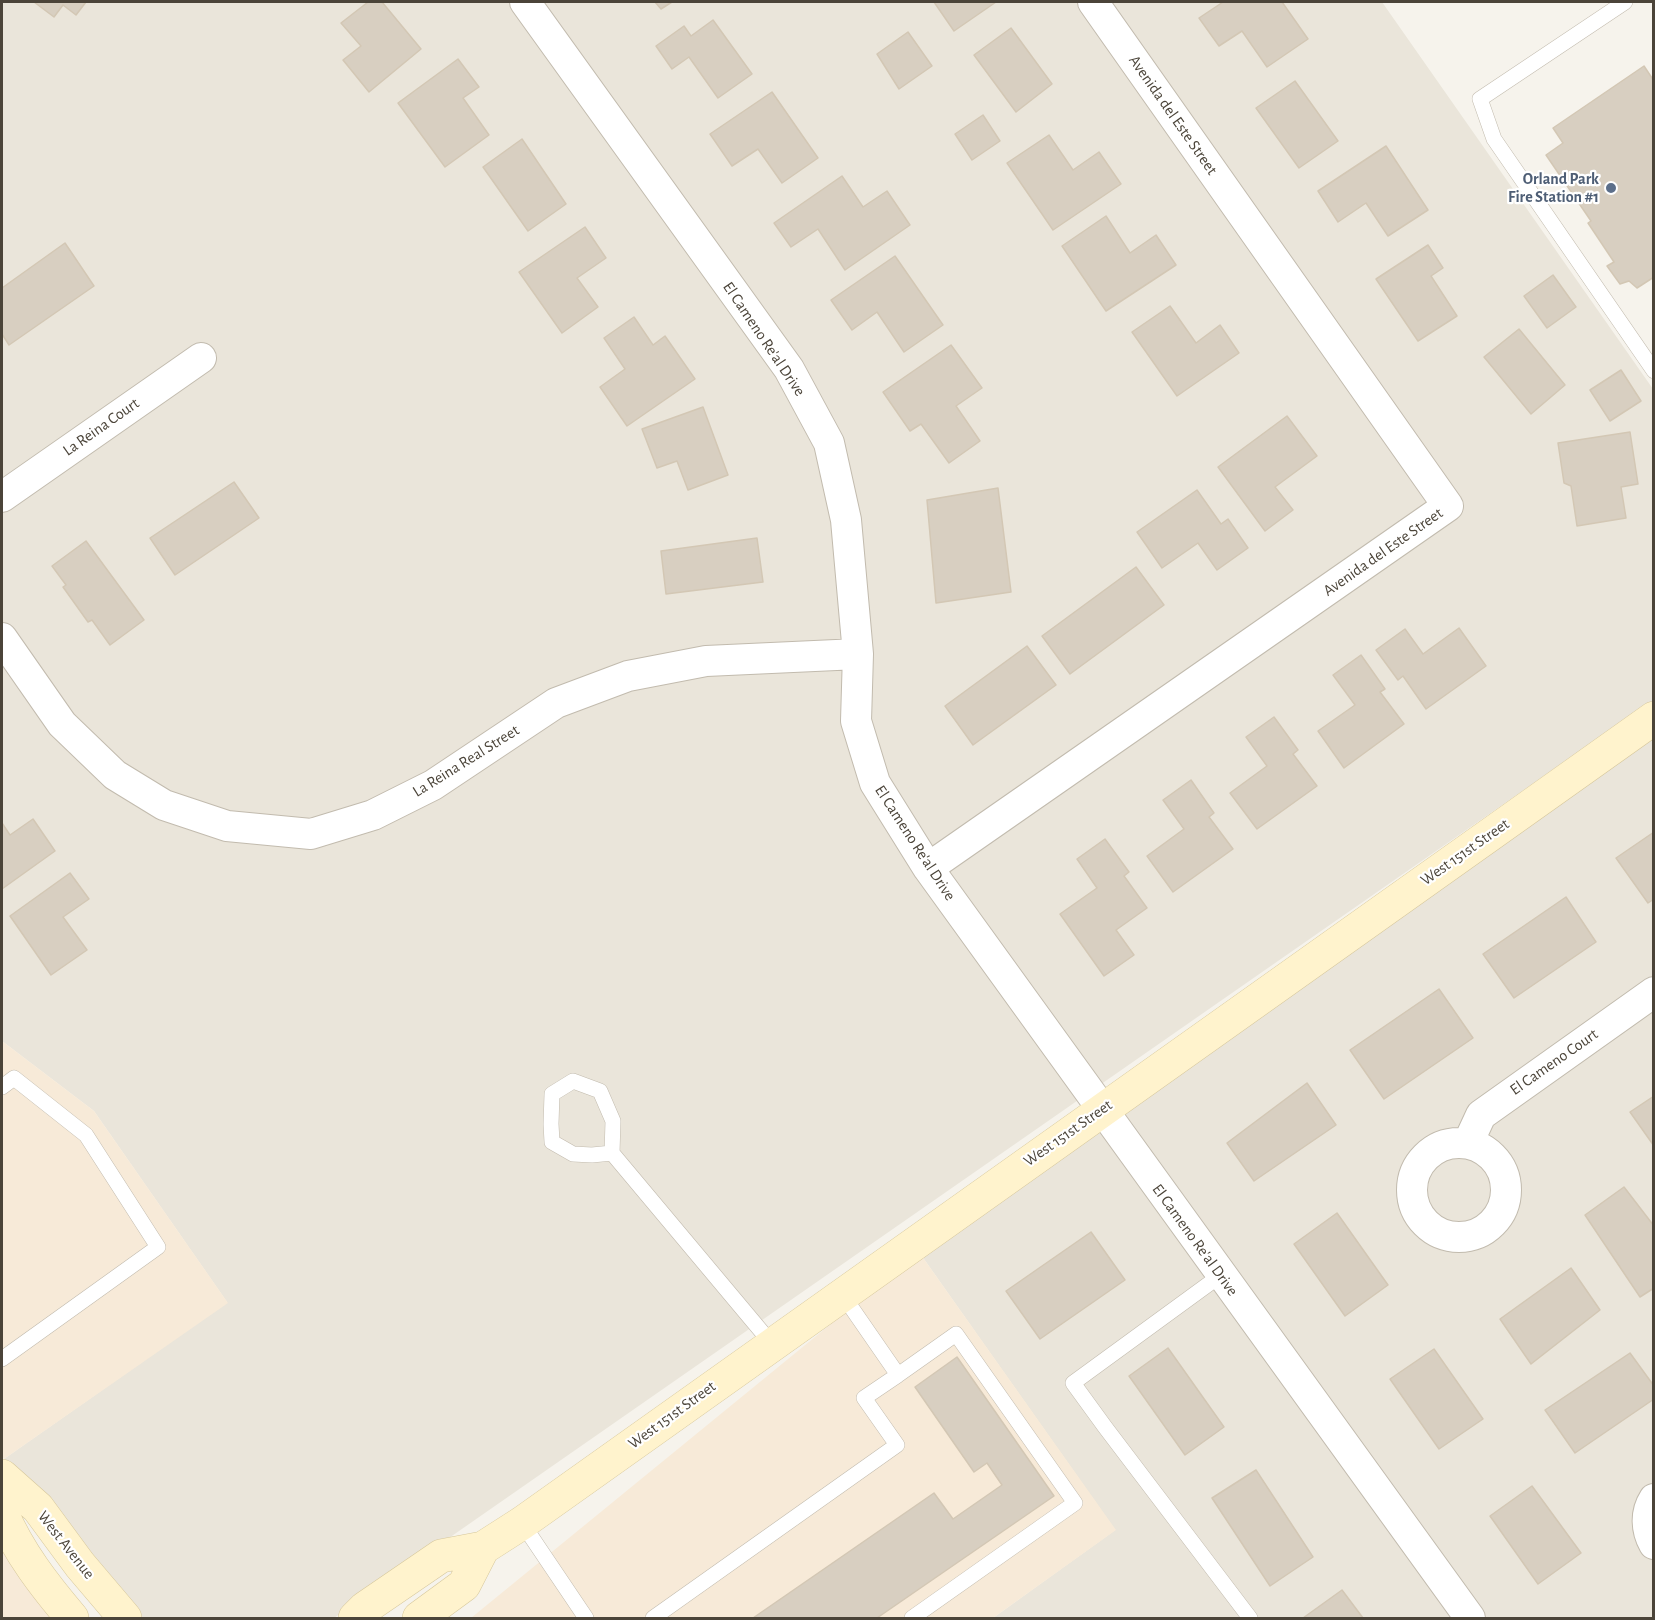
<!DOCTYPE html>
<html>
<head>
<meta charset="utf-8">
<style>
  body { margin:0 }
  #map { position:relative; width:1655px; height:1620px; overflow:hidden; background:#f6f3ec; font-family:"Alegreya Sans",sans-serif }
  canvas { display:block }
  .frame { position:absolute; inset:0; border:3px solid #4b4439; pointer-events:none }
</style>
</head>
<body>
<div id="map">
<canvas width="1655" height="1620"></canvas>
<div class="frame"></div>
</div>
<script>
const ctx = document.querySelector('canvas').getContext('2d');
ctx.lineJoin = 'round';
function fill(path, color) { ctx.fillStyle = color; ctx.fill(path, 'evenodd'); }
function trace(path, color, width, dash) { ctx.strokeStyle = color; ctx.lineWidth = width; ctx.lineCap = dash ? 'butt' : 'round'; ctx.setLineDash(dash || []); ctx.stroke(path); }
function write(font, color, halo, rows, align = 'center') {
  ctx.font = font + ' "Alegreya Sans",sans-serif'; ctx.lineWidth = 4.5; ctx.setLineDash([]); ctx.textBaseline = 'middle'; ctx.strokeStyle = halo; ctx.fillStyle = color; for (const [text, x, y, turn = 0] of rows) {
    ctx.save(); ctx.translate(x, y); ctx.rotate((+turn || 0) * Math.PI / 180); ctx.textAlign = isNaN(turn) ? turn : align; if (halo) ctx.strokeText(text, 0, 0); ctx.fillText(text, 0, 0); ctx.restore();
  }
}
fill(new Path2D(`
  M2,2H1382L1653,389V700L334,1618H137L4,1459L227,1302L94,1111L2,1041Z
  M1653,733V1618H993L1115,1530L919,1252Z`), '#eae5da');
fill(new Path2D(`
  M2,1041L94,1111L228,1303L4,1459L2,1456Z
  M919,1252L1116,1530L993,1618H471Z
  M2,1540L54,1618H2Z`), '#f7ead8');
const building = new Path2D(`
  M34,2H86L76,15L63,5L54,17Z
  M368,2H382L421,49L369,92L343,60L361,46L341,23Z
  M655,2H672L661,9Z
  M934,2H996L954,31Z
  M1223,2H1282L1308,39L1267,67L1242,31L1219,46L1199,18Z
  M713,20L752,74L718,98L689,57L672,69L656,46L684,26L691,36Z
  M1011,28L1052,84L1016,112L974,55Z
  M908,32L932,66L899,89L877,54Z
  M458,59L479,87L463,98L489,135L445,167L398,103Z
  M1644,66L1654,81V277L1637,288L1629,281L1620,284L1607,266L1614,262L1588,223L1591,221L1546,155L1563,143L1553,128Z
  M1295,81L1338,141L1299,168L1256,108Z
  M772,92L818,158L782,183L758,149L732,166L710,134Z
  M983,115L1000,141L972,160L955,134Z
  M1049,135L1073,170L1099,152L1121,184L1053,230L1007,163Z
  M522,139L566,204L528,231L483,167Z
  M1386,146L1428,210L1388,236L1366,203L1338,222L1318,191Z
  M842,176L863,207L887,191L910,225L845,270L818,229L791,247L774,223Z
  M1106,216L1130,253L1156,235L1176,265L1106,311L1062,246Z
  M585,227L606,258L577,278L598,307L562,333L519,272Z
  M65,243L94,286L9,345L2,334V288Z
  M1428,245L1443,268L1431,276L1457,316L1418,341L1376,279Z
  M895,256L943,325L904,352L877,312L852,330L831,300Z
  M1553,275L1576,307L1547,328L1524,296Z
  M1170,306L1196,343L1220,325L1239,353L1177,396L1132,332Z
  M634,317L653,345L665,336L695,379L627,426L600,387L625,369L604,338Z
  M1519,329L1565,385L1531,414L1484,357Z
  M951,345L982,388L956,406L980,441L949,463L921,424L910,431L883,392Z
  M1621,370L1641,401L1610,421L1590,390Z
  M703,407L728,475L688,490L677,461L657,468L642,429Z
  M1287,416L1317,456L1275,487L1293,510L1265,531L1218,467Z
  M1630,432L1638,484L1621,487L1626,518L1577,526L1571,486L1564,483L1558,443Z
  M234,482L259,518L175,575L150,538Z
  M998,488L1011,592L936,603L927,500Z
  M1197,490L1221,524L1228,519L1248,548L1217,570L1198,543L1162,568L1137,532Z
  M757,538L763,582L666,594L661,551Z
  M86,541L144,620L110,645L92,620L88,622L63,587L66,585L52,566Z
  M1136,567L1164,605L1070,674L1042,636Z
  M1459,628L1486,666L1426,709L1403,676L1398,680L1376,650L1405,629L1423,654Z
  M1027,646L1056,685L973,745L945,706Z
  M1361,655L1385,689L1380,692L1404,724L1344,768L1318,731L1355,705L1333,675Z
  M1274,717L1298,750L1293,754L1317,786L1257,829L1230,793L1267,766L1246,737Z
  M1191,780L1214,813L1209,817L1233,849L1173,892L1147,856L1184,829L1163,800Z
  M33,819L55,851L2,889V823L10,835Z
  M1654,832V899L1648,903L1616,858Z
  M1105,839L1129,872L1124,876L1147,908L1116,930L1134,955L1104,976L1060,914L1097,888L1077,859Z
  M70,873L89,899L63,917L87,950L51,975L10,916Z
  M1566,897L1596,942L1514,998L1483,954Z
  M1439,989L1473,1038L1384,1099L1350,1050Z
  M1307,1083L1336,1125L1254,1181L1227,1143Z
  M1654,1096V1146L1630,1112Z
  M1624,1187L1654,1226V1288L1640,1297L1585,1215Z
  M1337,1213L1388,1285L1345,1316L1294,1244Z
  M1091,1232L1125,1280L1040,1339L1006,1291Z
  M1571,1268L1600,1310L1531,1364L1500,1319Z
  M1168,1348L1224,1427L1185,1455L1129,1376Z
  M1434,1349L1483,1419L1439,1449L1390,1379Z
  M1630,1353L1654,1386V1399L1575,1453L1545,1410Z
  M957,1357L1054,1496L877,1618H753L934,1493L953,1519L1002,1485L987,1463L974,1472L915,1387Z
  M1256,1470L1313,1557L1270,1586L1212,1498Z
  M1532,1486L1581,1553L1538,1584L1490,1516Z
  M1342,1590L1363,1618H1303Z`);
fill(building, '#d8cfc1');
trace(building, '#d3c7b4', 1.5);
const lane = new Path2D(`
  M1625,2L1480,99L1494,139L1654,371
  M2,1087L14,1078L86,1135L158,1247L2,1359
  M612,1153L592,1155L573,1154L552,1142L551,1124L552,1094L573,1081L600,1091L613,1121L612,1153L772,1344
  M1221,1275L1073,1383L1105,1427L1250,1618
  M842,1294L898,1375L956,1334L1075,1503L912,1618
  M522,1523L586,1618
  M653,1618L897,1445L864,1398L898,1375`);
const street = new Path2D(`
  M525,2L789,369L829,443L846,520L858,654L856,721L875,783L928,868L1470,1618
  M2,497L201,358
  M2,638L62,724L115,775L164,805L227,826L311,834L373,815L433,785L556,703L628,676L706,661L858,654
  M928,868L1448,506L1093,2
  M1412 1190a47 47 0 1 1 94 0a47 47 0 1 1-94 0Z
  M1468,1143L1481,1115L1654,992
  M1654,1499C1645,1513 1646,1530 1654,1544`);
const secondary = new Path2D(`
  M2,1476L38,1508L80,1565L125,1618
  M2,1513C19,1553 45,1586 72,1618
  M355,1618L365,1608L441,1556L483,1548L522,1523L1654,718
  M419,1618L464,1585L483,1548`);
trace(lane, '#c2bbae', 16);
trace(street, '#c2bbae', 32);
trace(secondary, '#d6c79b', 34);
trace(lane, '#fff', 15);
trace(street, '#fff', 30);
trace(secondary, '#fff3cd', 33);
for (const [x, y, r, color] of [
  [1611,188,6,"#5c6f8a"]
]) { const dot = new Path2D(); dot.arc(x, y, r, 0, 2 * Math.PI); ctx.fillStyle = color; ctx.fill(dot); trace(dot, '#fff', 2); }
write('16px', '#4b4439', '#fff', [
  ["Avenida del Este Street",1173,115,55],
  ["El Cameno Re'al Drive",764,339,56],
  ["La Reina Court",101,427,-35],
  ["Avenida del Este Street",1383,552,-35],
  ["La Reina Real Street",466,761,-32],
  ["El Cameno Re'al Drive",915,843,57],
  ["West 151st Street",1465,852,-35],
  ["El Cameno Court",1554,1062,-35],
  ["West 151st Street",1068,1133,-35],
  ["El Cameno Re'al Drive",1195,1240,54],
  ["West 151st Street",672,1415,-36],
  ["West Avenue",66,1545,52]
]);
write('bold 16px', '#4e5e75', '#fff', [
  ["Orland Park",1599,179],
  ["Fire Station #1",1599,197]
], 'right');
</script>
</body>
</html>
